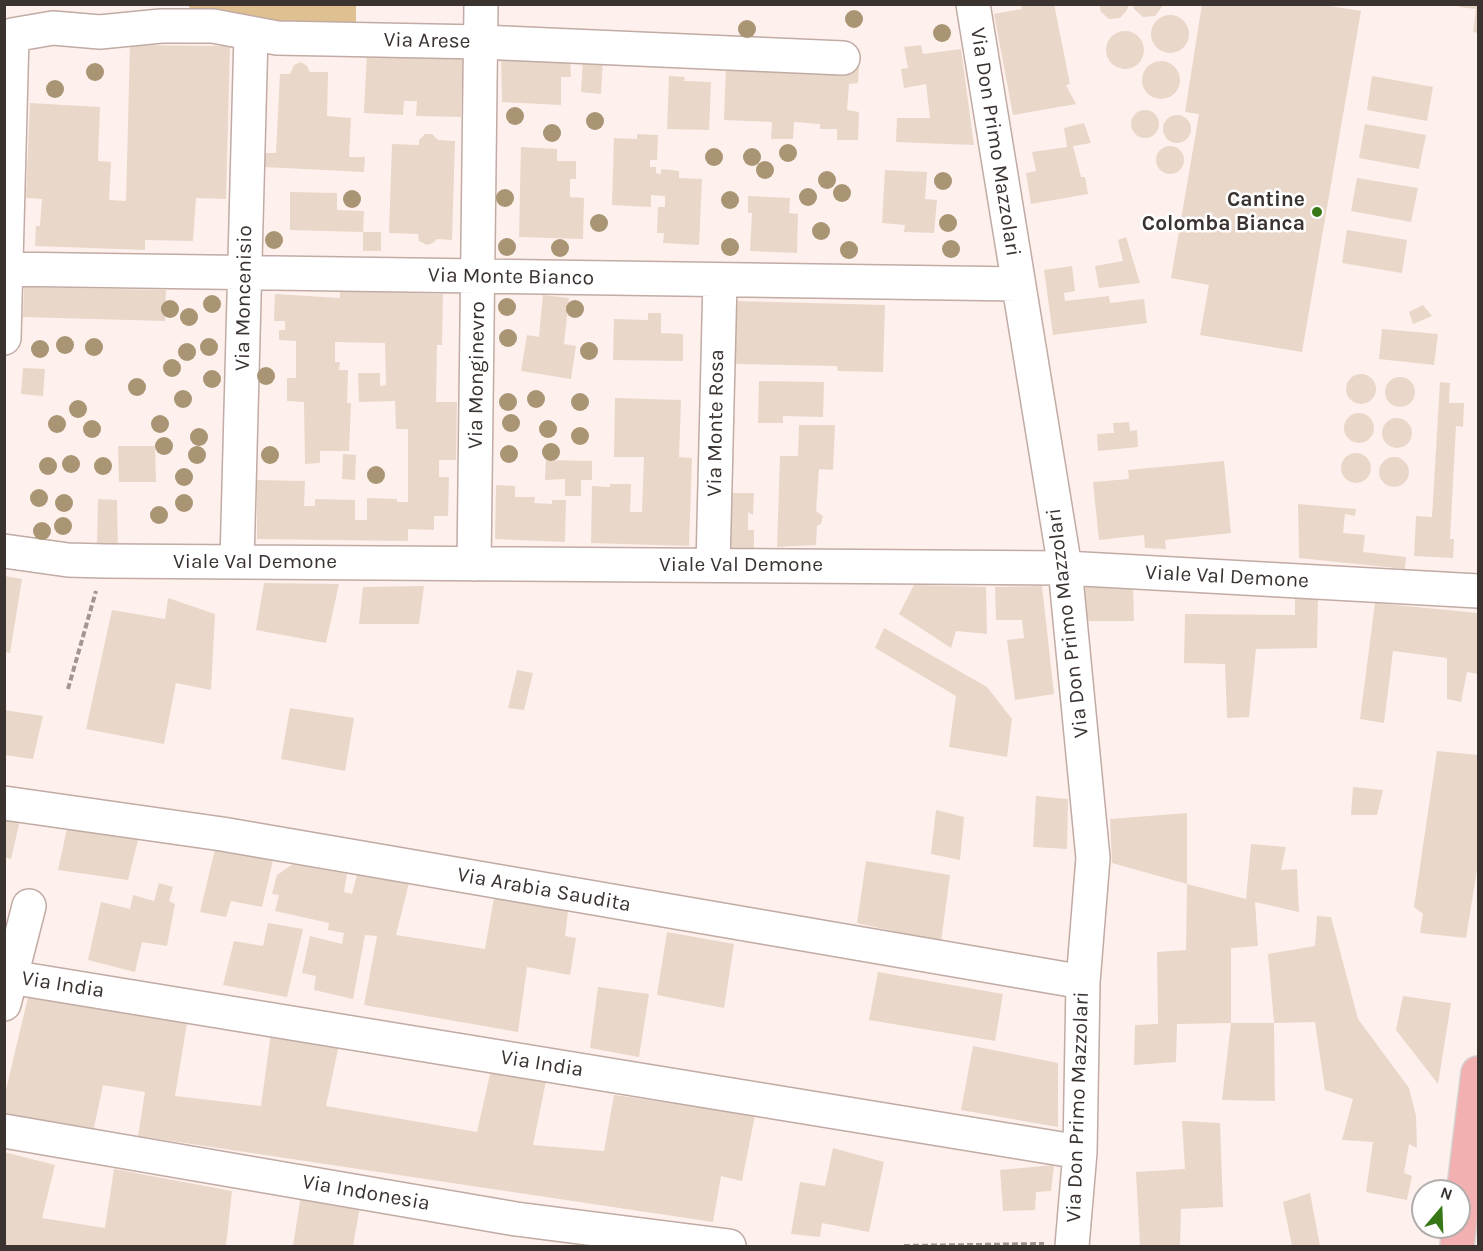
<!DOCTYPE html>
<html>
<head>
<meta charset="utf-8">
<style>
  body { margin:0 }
  #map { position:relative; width:1483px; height:1251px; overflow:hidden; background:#fef0ec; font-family:Karla,sans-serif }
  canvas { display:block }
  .frame { position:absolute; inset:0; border:6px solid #3b3330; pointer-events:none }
  .north { position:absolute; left:1411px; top:1179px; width:60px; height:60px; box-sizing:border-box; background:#fff; border:2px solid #b1adac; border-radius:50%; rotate:19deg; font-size:16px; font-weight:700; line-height:24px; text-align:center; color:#3b3330 }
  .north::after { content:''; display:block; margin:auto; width:21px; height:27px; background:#377715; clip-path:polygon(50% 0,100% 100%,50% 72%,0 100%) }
</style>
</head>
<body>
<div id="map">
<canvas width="1483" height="1251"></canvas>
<div class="frame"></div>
<div class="north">N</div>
</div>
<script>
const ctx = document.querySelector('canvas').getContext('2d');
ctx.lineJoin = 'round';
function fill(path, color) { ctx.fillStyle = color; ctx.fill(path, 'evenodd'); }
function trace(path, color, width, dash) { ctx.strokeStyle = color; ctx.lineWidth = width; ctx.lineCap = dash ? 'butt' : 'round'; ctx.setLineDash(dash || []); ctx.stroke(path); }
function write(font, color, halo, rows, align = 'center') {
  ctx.font = font + ' Karla,sans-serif'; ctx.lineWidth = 5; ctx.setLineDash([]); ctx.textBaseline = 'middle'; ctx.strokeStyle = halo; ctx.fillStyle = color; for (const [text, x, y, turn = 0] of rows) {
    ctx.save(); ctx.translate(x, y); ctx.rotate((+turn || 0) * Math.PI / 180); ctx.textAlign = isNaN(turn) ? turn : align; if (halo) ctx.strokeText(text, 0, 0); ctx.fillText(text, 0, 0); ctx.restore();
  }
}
fill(new Path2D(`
  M188,5H356V30L194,16Z`), '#dfc090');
fill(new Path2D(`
  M1021,4H1054L1070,84L1066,85L1076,104L1013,115L994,14L1022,9Z
  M1099,4H1128V6L1127,10L1120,18L1109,19L1101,12Z
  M1133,4H1164L1155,16L1143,17L1134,9Z
  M1202,4H1318L1361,11L1302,352L1200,335L1209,285L1171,278L1199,114L1185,112Z
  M1460,4H1478V33L1473,32L1476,9L1459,7Z
  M1151 34a19 19 0 1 1 38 0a19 19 0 1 1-38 0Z
  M1106 50a19 19 0 1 1 38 0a19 19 0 1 1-38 0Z
  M130,45L230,46L226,199L196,198L193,241L145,240V250L35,246L36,226H40L42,199L26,198L30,103L100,107L98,161L111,162L109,200L126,201Z
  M921,45L923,54L961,49L974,145L896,142L897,118H930L926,84L904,88L901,69L908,68L904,47Z
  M367,51L463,55L461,117L416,116L417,101H404L403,115L364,113Z
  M501,56L570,58L571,77H561V105L502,102Z
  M583,58L603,59L601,94L581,92Z
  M1142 80a19 19 0 1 1 38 0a19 19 0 1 1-38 0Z
  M301,62L307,66L310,72H328L327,116L351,118L349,157H365L364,172L264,167L265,153H276L280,74H290L294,65Z
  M726,63L802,68L859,66L858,83L849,84L847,110L859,112L858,140H837V129H820V124L794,122L793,139H771L772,122L724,120Z
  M669,76L685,77L684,81L711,82L709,130L667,129Z
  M1372,76L1433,87L1427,121L1367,110Z
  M1131 124a14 14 0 1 1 28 0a14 14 0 1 1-28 0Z
  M1163 129a14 14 0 1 1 28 0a14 14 0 1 1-28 0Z
  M1084,123L1091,143L1073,146L1081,177H1085L1088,194L1031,204L1026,173L1036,171L1032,152L1067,147L1064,128Z
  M1365,124L1426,135L1419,169L1359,158Z
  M425,134H432L438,140L455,141L452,240L437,239L433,243L427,245L419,241L418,234L389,233L392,144L419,145V140Z
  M637,134L658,135L657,160H650V167H656V173L661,174V169L679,171V178L702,179L699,245L663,243L664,233H657L658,207H665V196L651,195V207L612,205L614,138L637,139Z
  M1156 160a14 14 0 1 1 28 0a14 14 0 1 1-28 0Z
  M521,147L557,149V161H576V179H570V197L584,198L583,239L519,237Z
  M885,170L927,172L925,199L937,200L934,233L904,232L905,225L882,223Z
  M1357,178L1418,188L1411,222L1351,211Z
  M290,192L337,193V210L364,211L363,232L290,230Z
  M748,196L790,198L789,213L798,214L797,253L750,251L752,213H748Z
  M1347,230L1407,240L1402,273L1342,263Z
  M363,232H381V251H363Z
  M1126,237L1140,283L1099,288L1095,266L1123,261L1118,240Z
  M1072,266L1075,291L1064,293L1065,301L1109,296L1110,303L1144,299L1147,323L1053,335L1044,270Z
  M24,287L166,290L165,321L23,317Z
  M340,291L443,294L442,345H437L436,402H457L456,460H439V477H449L448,516H434V530L408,529V541L257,539V480L305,481L304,506H315V499L355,500V520H367V498L397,499V502H408V429H396L395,401L359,402L358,373H380V386L386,385L385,343L335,342V362H340L339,370H348L347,403H351L349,451H320V463L305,464L304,402L287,401V378H296V341L279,340V330H285V321H274L275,294L340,298Z
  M543,295L569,298L564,344L576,346L571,379L521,371L527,335L539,337Z
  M736,301L885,305L883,372L838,371L837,366L735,364Z
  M1423,305L1432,316L1413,324L1409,312Z
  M648,313H661V333L683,334V361L613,360L614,319L648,320Z
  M1382,329L1438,334L1434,365L1379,359Z
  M23,368L45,369L43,396L21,394Z
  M1346 389a15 15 0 1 1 30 0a15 15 0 1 1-30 0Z
  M1385 392a15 15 0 1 1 30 0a15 15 0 1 1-30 0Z
  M759,381L824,382L823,417L783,416V423H758Z
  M1440,382L1450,383L1449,403H1464L1463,427L1456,426L1450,539H1454L1453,558L1414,556L1416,516L1432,517Z
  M615,398L681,400L679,457L692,458L689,546L591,543L592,486L610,487V484H631L630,512H642L644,457H614Z
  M1344 428a15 15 0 1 1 30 0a15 15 0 1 1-30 0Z
  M1382 433a15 15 0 1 1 30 0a15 15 0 1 1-30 0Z
  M1129,422L1130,431L1137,430L1138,447L1098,451L1097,434L1114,433L1113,423Z
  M799,425H835L833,470L819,469L816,511L823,516L821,524L817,526L816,545L777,547L780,456H798Z
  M118,446H155L156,482H119Z
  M1341 468a15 15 0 1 1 30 0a15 15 0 1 1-30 0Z
  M343,454L356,455L355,480L342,479Z
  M1379 472a15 15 0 1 1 30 0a15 15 0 1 1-30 0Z
  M546,460L592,461V480H581V496H565V479L545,480Z
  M1224,461L1231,533L1165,540L1166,549L1145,548L1144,535L1099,540L1093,482L1129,479L1128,470Z
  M496,485L515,486V497H535L534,503L552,504V500H566L565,542L495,539Z
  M732,493H754L753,515L748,512V530H754V548H731Z
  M98,499L117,500L118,551L97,547Z
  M1298,504L1356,509L1355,516L1345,514L1343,533L1365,535L1363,552L1406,557L1405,569L1299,558Z
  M4,576L22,579L10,653L4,652Z
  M264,583L339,584L326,643L256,630Z
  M914,585L986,587L987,634L956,631L951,648L899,614Z
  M424,586L419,624H359L363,587Z
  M1042,586L1054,694L1015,700L1007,640L1024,638L1022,620H996L995,587Z
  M1081,586H1133L1134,621H1085Z
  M1295,597L1318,599L1317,648L1256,649L1249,717L1227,718L1225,664L1184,663L1185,614L1295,615Z
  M168,598L215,614L211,690L176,683L164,744L86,729L112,610L165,619Z
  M1375,603L1478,613V674L1467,672L1461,702L1447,699V658L1393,651L1384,723L1360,719Z
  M884,628L987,687L1012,719L1007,757L949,747L956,696L875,648Z
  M517,670L533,673L524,710L508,708Z
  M290,708L354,718L345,771L281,759Z
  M4,710L43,716L33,759L4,755Z
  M1437,751L1478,755V863L1466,938L1420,933L1423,914L1414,907Z
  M1353,787L1383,790L1377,815H1351Z
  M1036,796L1068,799L1067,849L1033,847Z
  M936,810L964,817L960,860L931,854Z
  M4,813L21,816L11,859L4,857Z
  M1187,813V884L1112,863L1110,819Z
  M68,824L139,836L128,880L58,870Z
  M1251,844L1286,847L1281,870L1297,869L1299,912L1255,902L1258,946L1231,948V1023L1177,1024L1176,1062L1134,1065L1135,1025L1158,1024L1157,952L1186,950L1187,884L1246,899Z
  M215,849L273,860L262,907L231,901L226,917L200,912Z
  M866,861L950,875L941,942L857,923Z
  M293,864L347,874L344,892L352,894L358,871L410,879L396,935L485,949L494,898L568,911L565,936L576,938L570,975L527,967L518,1032L364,1005L377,936L365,935L353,999L314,990L316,976L302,973L310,936L342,944L344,933L328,930L329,923L275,911L279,895L272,894L277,875Z
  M159,883L173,887L169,901L175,904L167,946L142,942L135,972L88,960L101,902L130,909L133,895L154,901Z
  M1317,916L1331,917L1358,1019L1409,1088L1416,1116L1417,1148L1409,1144L1404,1173L1412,1176L1407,1200L1366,1192L1373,1142L1342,1140L1353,1099L1325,1090L1315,1022L1274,1023L1268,954L1315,946Z
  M268,923L303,929L287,997L223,985L234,941L263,946Z
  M667,932L734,944L724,1008L657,995Z
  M878,972L1003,994L995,1041L869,1020Z
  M598,987L649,994L639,1057L590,1048Z
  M29,993L188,1017L175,1096L261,1106L271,1033L339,1045L326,1106L477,1132L491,1070L546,1081L533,1145L604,1151L614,1095L755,1115L742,1181L721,1176L713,1222L138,1136L145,1092L103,1085L94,1128L4,1114V1098Z
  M1403,996L1451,1003L1438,1084L1396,1030Z
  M1231,1023H1274L1275,1101L1222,1100Z
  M973,1046L1058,1063V1127L961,1110Z
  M1182,1121L1220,1123L1223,1207L1181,1209L1180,1246H1140L1136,1172L1185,1169Z
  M833,1148L884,1162L869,1232L822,1223L820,1237L791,1234L800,1182L825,1186Z
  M4,1152L55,1165L42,1218L105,1228L114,1169L232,1191L226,1246H4Z
  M1054,1165L1051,1191L1036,1192L1035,1210L1003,1211L1000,1170Z
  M1310,1193L1320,1246H1292L1283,1202Z
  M301,1195L360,1207L353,1246H293Z`), '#e9d7ca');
const minor = new Path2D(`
  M973,4L1065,568L1093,858L1083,982L1080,1152L1072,1246
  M4,269L1018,284
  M4,338L12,35L53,28L100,32L161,26H213L277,38L481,42L843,58
  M4,551L68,560L105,561L1065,568L1478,591
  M237,562L251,34
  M474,564L481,4
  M713,565L720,280
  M4,803L222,834L1083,982
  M4,976L1080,1152
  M4,1004L29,906
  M4,1131L516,1219L729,1246`);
const major = new Path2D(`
  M1457,1246L1478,1073`);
trace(minor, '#c1aba4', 36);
trace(major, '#d4d2d1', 36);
trace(new Path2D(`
  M68,689L96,591
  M904,1246L1044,1244`), '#a19692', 4, [6, 3]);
trace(minor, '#fff', 33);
trace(major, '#f3b0b1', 33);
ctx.fillStyle = '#a99474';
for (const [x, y] of [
  [854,19],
  [747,29],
  [942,33],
  [95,72],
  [55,89],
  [515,116],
  [595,121],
  [552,133],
  [788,153],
  [714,157],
  [752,157],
  [765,170],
  [827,180],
  [943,181],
  [842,193],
  [808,197],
  [505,198],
  [352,199],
  [730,200],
  [599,223],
  [948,223],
  [821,231],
  [274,240],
  [507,247],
  [730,247],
  [560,248],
  [951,249],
  [849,250],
  [212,304],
  [507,307],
  [170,309],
  [575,309],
  [189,317],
  [508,338],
  [65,345],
  [94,347],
  [209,347],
  [40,349],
  [589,351],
  [187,352],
  [172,368],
  [266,376],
  [212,379],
  [137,387],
  [183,399],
  [536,399],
  [508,402],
  [580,402],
  [78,409],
  [511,423],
  [57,424],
  [160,424],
  [92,429],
  [548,429],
  [580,436],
  [199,437],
  [164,446],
  [551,452],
  [509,454],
  [197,455],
  [270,455],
  [71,464],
  [48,466],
  [103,466],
  [376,475],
  [184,477],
  [39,498],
  [64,503],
  [184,503],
  [159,515],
  [63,526],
  [42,531]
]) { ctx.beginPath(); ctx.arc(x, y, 9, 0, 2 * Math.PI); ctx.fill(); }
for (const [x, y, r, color] of [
  [1317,212,6,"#377715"]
]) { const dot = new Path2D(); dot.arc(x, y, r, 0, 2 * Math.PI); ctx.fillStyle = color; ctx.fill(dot); trace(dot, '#fff', 2); }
write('21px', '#3b3330', '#fff', [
  ["Via Arese",427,41,1],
  ["Via Don Primo Mazzolari",995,142,81],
  ["Via Monte Bianco",511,277,1],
  ["Via Moncenisio",244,298,-89],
  ["Via Monginevro",477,375,-89],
  ["Via Monte Rosa",716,423,-89],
  ["Viale Val Demone",255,562],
  ["Viale Val Demone",741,565],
  ["Viale Val Demone",1227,577,3],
  ["Via Don Primo Mazzolari",1068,623,-97],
  ["Via Arabia Saudita",544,890,10],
  ["Via India",63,985,9],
  ["Via India",542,1064,9],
  ["Via Don Primo Mazzolari",1078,1107,-88],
  ["Via Indonesia",366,1193,10]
]);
write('bold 21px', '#3b3330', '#fff', [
  ["Cantine",1305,200],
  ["Colomba Bianca",1305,224]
], 'right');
</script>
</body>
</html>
